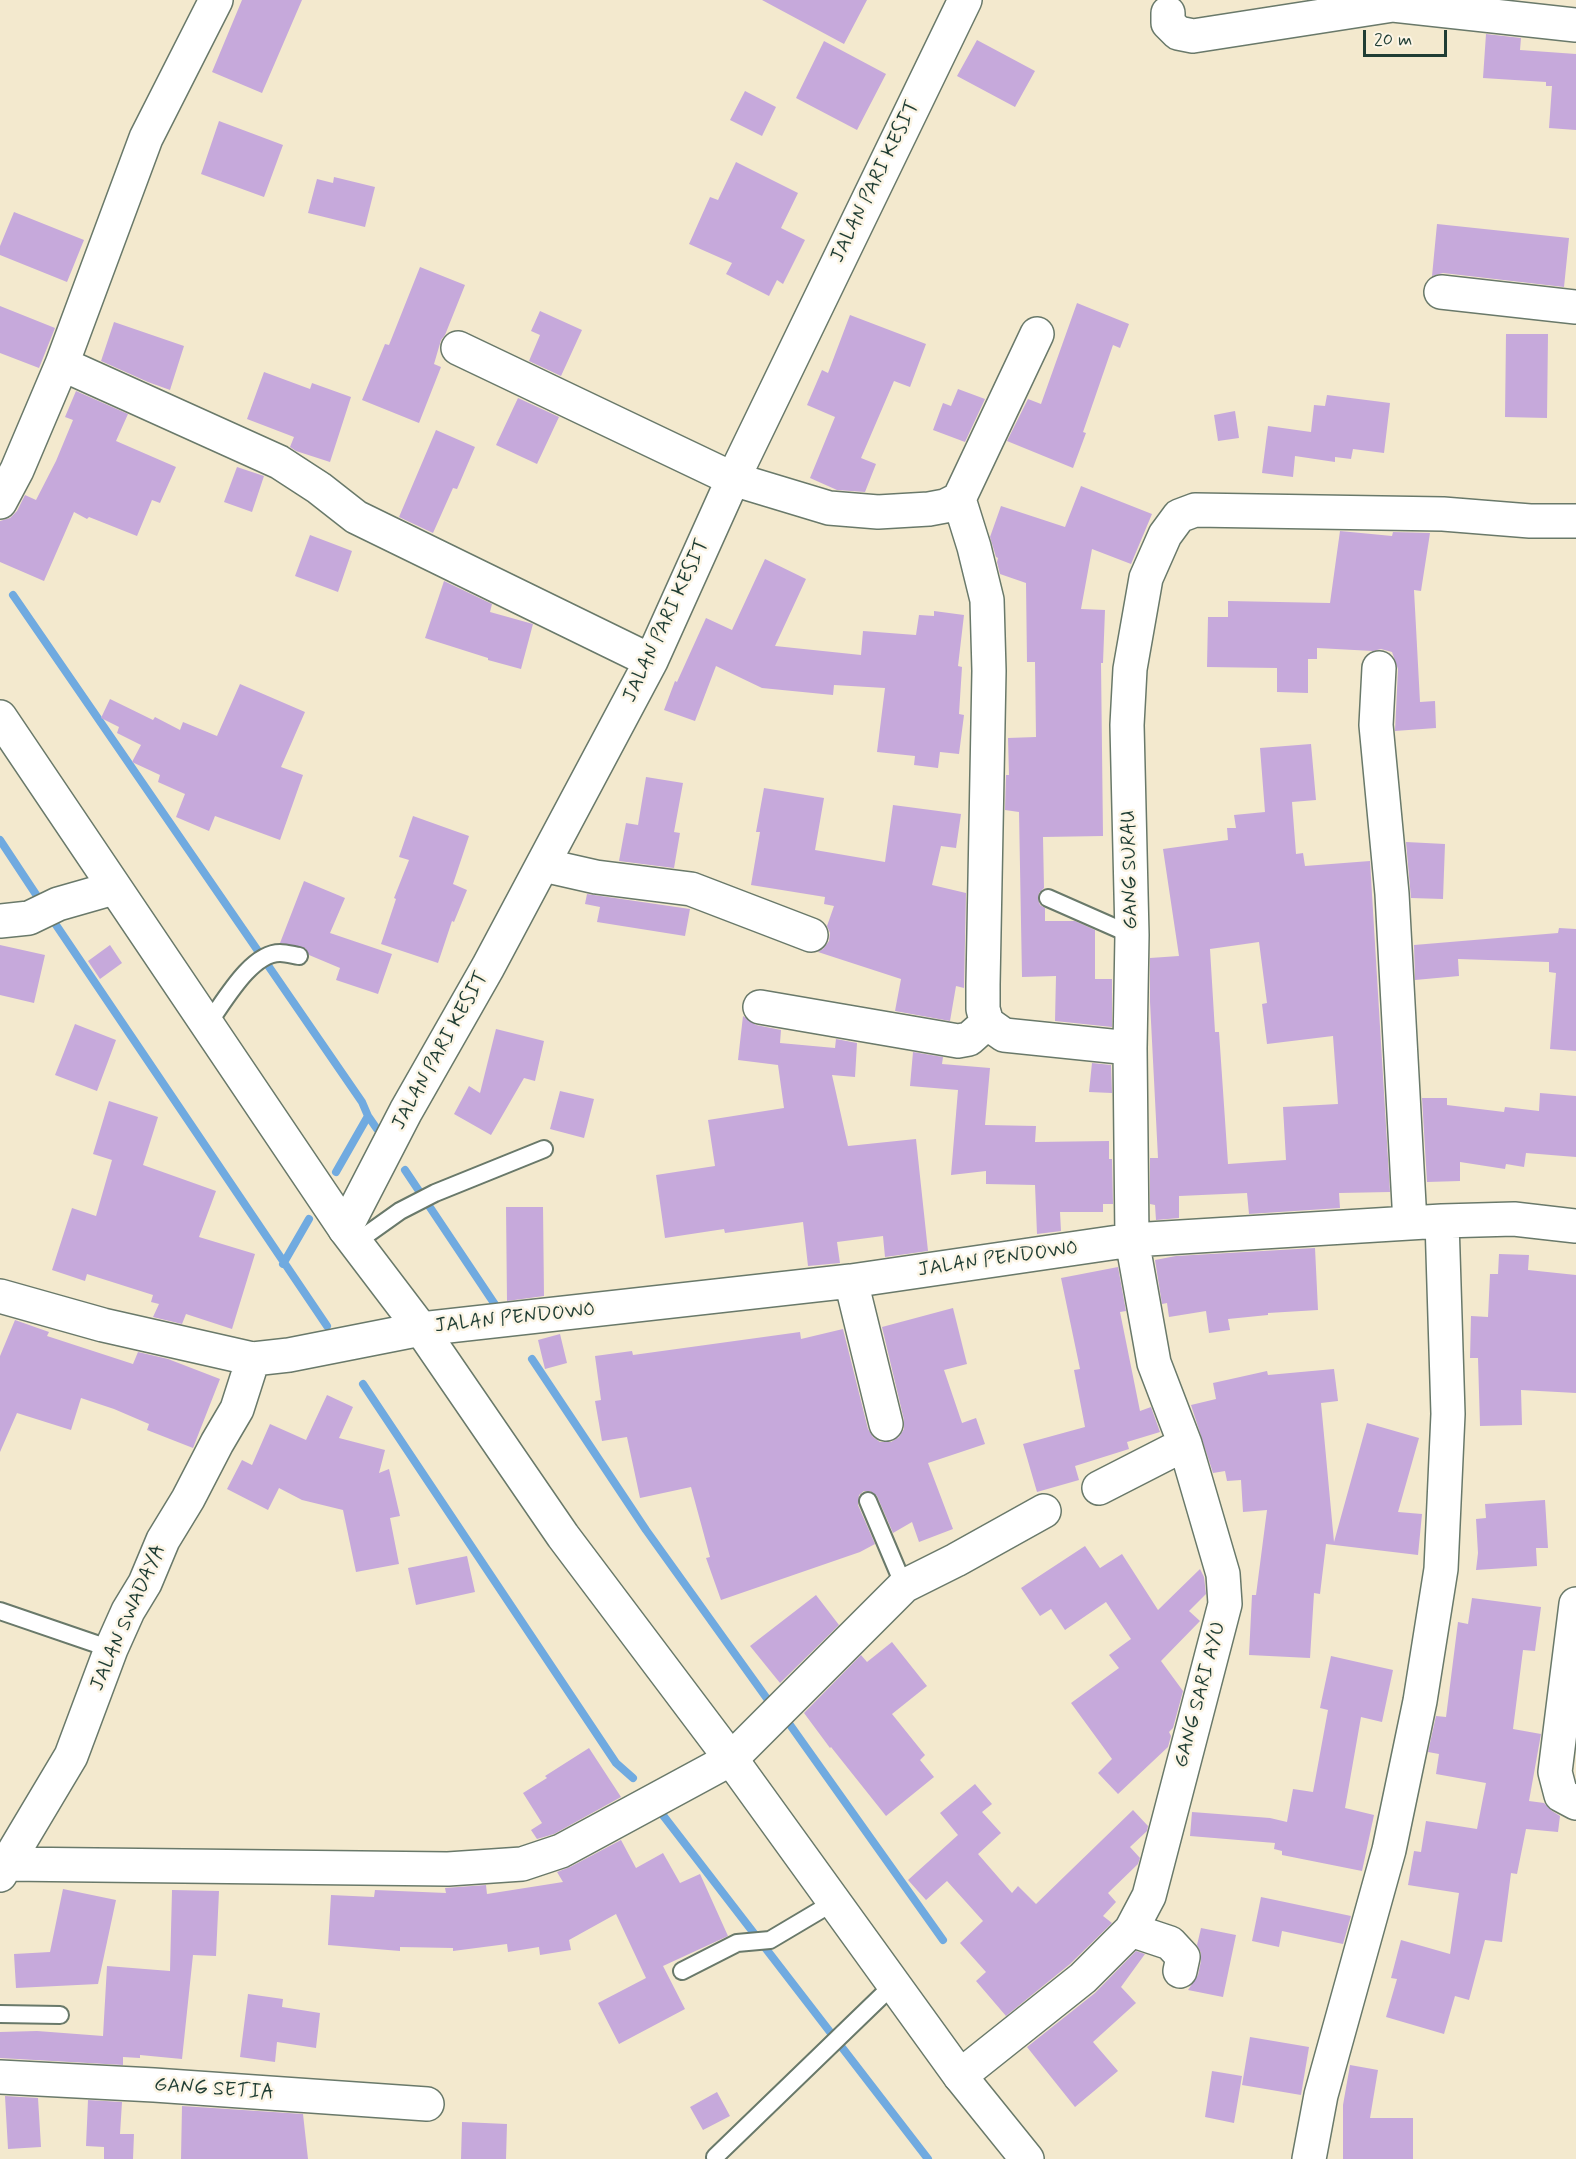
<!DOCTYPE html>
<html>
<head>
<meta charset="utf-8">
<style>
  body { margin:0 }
  #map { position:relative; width:1576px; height:2159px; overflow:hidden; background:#f3e9ce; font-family:Mynerve,sans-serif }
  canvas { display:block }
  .scale { position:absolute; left:1363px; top:30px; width:84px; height:27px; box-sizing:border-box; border:3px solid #1f3d34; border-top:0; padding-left:8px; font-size:18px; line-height:21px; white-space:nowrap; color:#1f3d34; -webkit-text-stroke:4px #fcf5e5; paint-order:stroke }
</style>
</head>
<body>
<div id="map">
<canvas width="1576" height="2159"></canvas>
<div class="scale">20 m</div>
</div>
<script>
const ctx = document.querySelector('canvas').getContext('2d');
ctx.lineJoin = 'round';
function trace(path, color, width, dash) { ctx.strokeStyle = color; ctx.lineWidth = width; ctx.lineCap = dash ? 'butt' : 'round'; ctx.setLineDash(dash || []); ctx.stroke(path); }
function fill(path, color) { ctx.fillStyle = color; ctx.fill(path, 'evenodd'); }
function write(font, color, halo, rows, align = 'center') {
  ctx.font = font + ' Mynerve,sans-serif'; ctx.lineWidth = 5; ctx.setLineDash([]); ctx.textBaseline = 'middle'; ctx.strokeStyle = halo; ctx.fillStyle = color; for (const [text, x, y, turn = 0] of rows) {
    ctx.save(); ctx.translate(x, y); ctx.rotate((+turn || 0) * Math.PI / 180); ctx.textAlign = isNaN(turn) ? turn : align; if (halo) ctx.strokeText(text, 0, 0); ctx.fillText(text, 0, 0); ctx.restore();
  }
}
trace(new Path2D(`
  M13,595L362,1102L368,1116L336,1172
  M0,840L43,905
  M50,916L327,1326
  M368,1116L377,1129
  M405,1170L500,1312
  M283,1264L309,1219
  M532,1359L646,1530L768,1700
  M363,1384L616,1763L633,1778
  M788,1722L943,1940
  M662,1814L928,2159`), '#70aae0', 8);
fill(new Path2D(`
  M242,0H302L262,93L212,72Z
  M762,0H867L844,44Z
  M1486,34L1521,38L1520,50L1576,54V130L1549,128L1552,86H1546V82L1483,78Z
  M977,40L1035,71L1015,107L957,76Z
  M824,41L886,74L857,130L796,98Z
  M745,91L776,107L762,136L730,120Z
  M219,121L283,145L264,197L201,174Z
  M736,162L798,193L781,228L805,240L783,284L777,280L769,296L726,274L732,263L689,244L710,197L718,200Z
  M334,177L375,187L365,227L308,213L317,179L333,183Z
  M14,212L84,240L67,282L0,255V246Z
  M1437,224L1569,238L1564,287L1443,273L1432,276Z
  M420,267L465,285L445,335L441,340L434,364L441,367L419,423L362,400L385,344L389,345Z
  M1077,303L1129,324L1120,348L1113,345L1083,432L1086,433L1073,468L1007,441L1028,399L1041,404Z
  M0,306L55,328L39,368L0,353Z
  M540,311L582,330L561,376L529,361L540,335L531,331Z
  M850,315L926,344L910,387L894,381L861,458L876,464L865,492L837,490L810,478L835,417L807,405L822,370L828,373Z
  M114,322L184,346L170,390L148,382L101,361Z
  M1506,334H1548L1547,418L1505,417Z
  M264,372L310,389L312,383L351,397L330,462L296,451L290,447L294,437L247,419Z
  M958,389L985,399L965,442L933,430L943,403L951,406Z
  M76,391L128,414L116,441L176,467L160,503L152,500L137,536L89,517L87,519L74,512L44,581L0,562V521L10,518L17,511L25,495L36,500L56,461L73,420L65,417Z
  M1327,395L1390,403L1384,453L1353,449L1351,459L1335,457V462L1295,456L1293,477L1262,473L1268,426L1311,432L1314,405L1325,406Z
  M518,398L559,417L537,464L496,445Z
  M1235,411L1239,438L1218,441L1214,415Z
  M436,430L475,447L457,489L453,488L433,533L399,517Z
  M237,467L264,476L252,512L224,502Z
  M1081,486L1152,514L1131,564L1092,549L1081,609L1105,610L1103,663H1101L1103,836L1043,837L1044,888L1039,893L1038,899L1040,905L1045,908V921H1075L1095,930V979H1112V1027L1055,1021L1056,976L1022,977L1019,812L1005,810L1006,775H1009L1008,738L1036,737L1035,662H1027L1026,583L1000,574L997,562L998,558L996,557L990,537L1001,506L1065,527Z
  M1340,531L1392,536L1393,532L1430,533L1421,591L1414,590L1420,702L1435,701L1436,728L1395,731L1398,669L1392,652L1381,649L1373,651L1317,648V659H1308V693L1277,692V668L1207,667L1208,617H1228V601L1330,603Z
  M310,535L352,551L338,592L295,576Z
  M765,559L806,579L775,646L861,655L863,631L916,635L919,615L934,616V611L964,615L958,666L962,667L959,714L964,715L959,754L940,752L938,768L914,765L915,756L877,752L885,688L834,685L833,695L762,688L716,666L695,721L664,710L675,681L677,682L706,618L732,630Z
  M444,581L492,604L490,612L533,624L521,669L488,660V658L425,638Z
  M240,684L305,712L281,767L303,775L280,840L215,816L209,831L176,817L185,794L158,782L160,775L132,762L141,745L117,733L119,727L101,718L110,699L153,720L155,717L180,730L183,722L217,736Z
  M1311,744L1316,800L1292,802L1296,854L1303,853L1305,866L1370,861L1390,1192L1339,1193L1340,1208L1249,1214L1247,1193L1179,1196V1218L1156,1220L1155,1205L1150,1204V1158H1158L1150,1002V958L1179,956L1163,849L1228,840L1227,828H1236L1234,815L1265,812L1260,748ZM1259,942L1267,1003L1262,1004L1267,1044L1333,1036L1338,1104L1283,1107L1286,1160L1228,1164L1219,1032H1215L1210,949Z
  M646,777L683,783L674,832L680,833L674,868L619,861L626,823L638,825Z
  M764,788L824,798L815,850L885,862L893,805L961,814L956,848L941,846L932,885L966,893L964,988L956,986L950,1021L895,1011L901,979L818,952L823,949L829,941L830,933L827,926L834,906L824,904L825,897L751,885L760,832H756Z
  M413,816L469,836L453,884L467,890L454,922L452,921L438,963L381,944L396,899L394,898L409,860L399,857Z
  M1406,842L1445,844L1443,899L1411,898Z
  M304,881L345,898L330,933L392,954L378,994L336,980L340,968L309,955L305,948L280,943Z
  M587,894L690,909L685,936L597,922L600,907L585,904Z
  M1559,928L1576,929V1051L1550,1049L1556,973L1549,972V962L1458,959L1459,976L1415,980L1414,945L1558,933Z
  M0,945L45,955L34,1003L0,995Z
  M110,945L122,963L100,979L88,961Z
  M743,1016L756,1025L781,1030L780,1043L835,1048L836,1039L857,1043L855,1077L832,1075L848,1146L916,1139L928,1251L885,1257L883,1236L837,1242L840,1263L808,1266L803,1222L725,1233L724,1229L665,1238L656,1175L715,1166L708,1120L784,1108L778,1065L738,1060Z
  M75,1024L116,1040L97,1091L55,1075Z
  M496,1029L544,1041L535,1081L524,1078L491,1135L454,1114L469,1086L480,1093Z
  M913,1052L943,1057L942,1064L990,1068L985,1125L1036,1126L1035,1142L1109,1141V1159H1112L1113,1204H1103V1212H1060L1061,1231L1037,1234L1035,1185L986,1184V1171L951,1175L958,1090L910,1086Z
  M1092,1063L1111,1065L1112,1093L1089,1092Z
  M560,1091L594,1099L584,1138L550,1129Z
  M1540,1093L1576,1096V1157L1526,1153L1524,1167L1506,1164L1505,1169L1460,1162V1181L1427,1182L1422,1098H1447V1105L1504,1112L1505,1107L1539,1111Z
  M109,1101L158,1117L143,1165L216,1191L199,1237L255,1254L232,1329L186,1314L182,1324L153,1317L159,1304L151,1302L153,1295L87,1274L85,1281L52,1270L72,1208L96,1216L112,1160L93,1154Z
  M506,1207H543L544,1296L507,1301Z
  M1315,1248L1318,1310L1268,1313V1315L1228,1319L1230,1330L1209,1333L1206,1311L1169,1317L1167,1303L1162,1304L1155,1260L1176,1256Z
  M1499,1254L1529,1255L1528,1270L1576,1275V1393L1521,1390L1522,1425L1480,1426L1478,1358H1470L1471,1316L1488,1317L1490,1274H1498Z
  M1118,1267L1126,1311L1120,1312L1140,1411L1151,1407L1160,1432L1127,1442L1129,1449L1075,1466L1079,1480L1037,1492L1023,1444L1085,1427L1074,1370L1080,1369L1061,1278Z
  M953,1308L967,1364L944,1370L962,1423L976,1418L985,1444L928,1463L953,1529L919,1542L912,1522L893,1533L877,1496L870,1491H864L859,1495L858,1505L875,1544L860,1552L721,1600L706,1558L710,1557L691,1487L640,1498L627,1437L602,1441L595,1401L601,1400L595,1356L632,1351L633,1355L800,1332L801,1339L843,1329L868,1429L873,1437L880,1442H891L899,1437L904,1429V1420L882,1327Z
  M15,1320L49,1332L47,1336L133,1364L138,1352L168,1359L220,1379L193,1448L147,1430L149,1424L114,1409L81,1398L71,1430L17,1413L0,1452V1356Z
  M560,1334L567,1363L545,1369L538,1340Z
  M1334,1369L1338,1401L1321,1403L1334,1542L1367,1423L1419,1438L1398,1512L1422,1514L1418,1555L1326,1544L1320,1594L1314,1593L1310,1658L1249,1655L1252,1595H1256L1267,1510L1243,1512L1241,1480L1227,1481L1225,1471L1213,1473L1191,1405L1216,1399L1213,1383L1267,1371L1268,1375Z
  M327,1395L353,1407L339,1438L385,1450L379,1473L389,1469L400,1516L390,1518L399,1564L356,1572L343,1510L302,1500L279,1488L268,1510L227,1489L242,1460L252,1465L270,1424L306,1440Z
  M1545,1500L1548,1548H1536L1537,1566L1476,1570L1478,1553L1476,1519L1486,1518L1485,1504Z
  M1085,1546L1100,1568L1122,1554L1158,1610L1200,1569L1204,1577L1206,1594L1189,1611L1200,1621L1161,1661L1183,1691L1173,1728L1169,1732L1171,1736L1168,1747L1118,1794L1098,1773L1112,1759L1071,1703L1119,1668L1109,1655L1131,1639L1106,1602L1065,1630L1051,1609L1040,1616L1021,1588Z
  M467,1556L475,1592L416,1605L408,1568Z
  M816,1595L839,1625L780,1683L750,1646Z
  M1472,1598L1541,1607L1535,1651L1523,1650L1513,1729L1541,1734L1529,1801L1544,1803L1552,1811L1560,1816L1558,1832L1526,1829L1517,1874L1511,1873L1502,1942L1485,1940L1469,2000L1455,1996L1444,2034L1386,2017L1397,1979L1391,1978L1401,1940L1450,1954L1459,1893L1408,1885L1414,1851L1421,1852L1426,1821L1477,1829L1486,1783L1436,1774L1439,1754L1428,1752L1436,1716L1446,1717L1458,1622L1468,1624Z
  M892,1642L927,1686L892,1714L925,1755L920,1760L934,1777L886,1816L831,1747L830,1748L804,1713L861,1655L867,1662Z
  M1331,1656L1393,1670L1382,1722L1361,1717L1345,1808L1374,1815L1362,1871L1282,1855V1851L1274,1849L1275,1843L1190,1836L1192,1812L1270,1818L1287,1822L1293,1789L1313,1792L1328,1710L1320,1708Z
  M589,1748L621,1797L554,1834L537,1839L531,1830L542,1823L523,1793L547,1778L545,1776Z
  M975,1784L992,1804L982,1812L1001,1833L978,1854L1012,1893L1018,1886L1036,1904L1133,1810L1148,1826L1147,1831L1130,1847L1140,1858L1138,1864L1108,1893L1116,1902L1103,1916L1112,1923L1070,1964L1006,2016L976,1981L986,1972L960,1943L983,1921L947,1881L926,1900L908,1880L958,1835L940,1813Z
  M621,1840L636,1868L663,1853L680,1883L700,1874L728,1936L663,1966L685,2009L619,2044L598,2003L646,1978L616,1914L569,1940L571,1950L540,1955L539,1947L508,1952L507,1944L453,1951V1948L400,1947V1951L328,1945L331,1895L374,1897L375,1890L446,1893L445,1888L486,1885L487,1894L563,1882L557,1872L570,1867Z
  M63,1889L116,1900L98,1984L16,1988L14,1954L50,1952Z
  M172,1890L219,1891L216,1956L193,1955L182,2059L140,2055V2058L123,2057V2065L0,2058V2032L37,2031L103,2036L107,1966L170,1971Z
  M1261,1897L1351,1916L1343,1944L1282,1931L1279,1947L1252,1941Z
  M1201,1928L1236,1935L1223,1997L1188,1990L1198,1975L1201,1961V1953L1197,1945Z
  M1136,1951L1145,1954L1121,1987L1136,2003L1093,2042L1118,2071L1075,2107L1027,2047L1095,1993Z
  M248,1994L283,1999L282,2007L320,2013L316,2048L277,2042L275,2062L240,2057Z
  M1250,2037L1309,2047L1301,2095L1242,2085Z
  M1350,2065L1378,2070L1370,2118H1413V2159H1343V2105Z
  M1212,2071L1242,2076L1234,2123L1205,2117Z
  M717,2092L730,2116L703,2130L690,2107Z
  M5,2096L38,2098L41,2147L8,2149Z
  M88,2100L122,2102L120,2134H134L133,2159H104V2147L86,2146Z
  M182,2106L303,2114L308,2159H181Z
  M462,2122L507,2124L506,2159H461Z`), '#c6a9db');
const lane = new Path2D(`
  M1048,898L1132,935
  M207,1025C223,1004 250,953 280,953C286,953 293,955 299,956
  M355,1243L400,1211L435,1193L544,1149
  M868,1501L904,1586
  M0,1611L111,1649
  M682,1971L737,1943L770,1940L834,1902
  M0,2014L60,2015
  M715,2157L894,1984`);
const street = new Path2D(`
  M1168,13V23L1178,33L1193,36L1393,5L1576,25
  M1441,292L1576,307
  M458,348L733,479L829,508L878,512L929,509L945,506L959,499L1037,334
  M62,364L279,462L319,488L356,517L651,661
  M959,499L974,547L987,600L989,671L983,984V1009L987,1023L1004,1035L1130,1048
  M0,502L17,470L62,364L146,138L216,0
  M1379,668L1376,725L1392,894L1410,1223
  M543,865L596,877L691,889L811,935
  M0,921L29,918L58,904L114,888
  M760,1007L958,1041L969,1039L987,1023
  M345,1229L406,1111L488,967L651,661L733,479L965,0
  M851,1281L886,1424
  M0,1296L103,1325L253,1359L289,1355L421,1329L851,1281L1132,1240L1442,1221L1514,1219L1576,1226
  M1099,1488L1185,1444
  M1576,1604L1555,1772L1561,1795L1576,1803
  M7,1864L448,1869L522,1864L561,1851L731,1759L904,1586L956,1560L1044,1511
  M0,1875L71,1756L111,1649L128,1611L145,1583L163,1540L188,1499L217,1443L237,1409L253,1359
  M1131,1930L1170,1943L1183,1957L1180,1971
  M960,2076L1083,1978L1131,1930L1149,1896L1225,1604L1223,1574L1185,1444L1154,1363L1132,1240L1130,1048L1132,935L1127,725L1130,669L1146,578L1165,535L1179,516L1195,510L1443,514L1530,521H1576
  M0,2077L154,2085L427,2104
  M1309,2159L1321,2095L1389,1850L1420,1701L1441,1569L1448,1414L1442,1221`);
const primary = new Path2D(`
  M0,717L345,1229L421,1329L563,1536L731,1759L960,2076L1027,2159`);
trace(lane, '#69796a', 20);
trace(street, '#69796a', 36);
trace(primary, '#69796a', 36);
trace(lane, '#fff', 16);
trace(street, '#fff', 33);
trace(primary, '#fff', 33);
write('20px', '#1f3d34', '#fcf5e5', [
  ["JALAN PARI KESIT",876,182,-64],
  ["JALAN PARI KESIT",667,621,-65],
  ["GANG SURAU",1131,870,-91],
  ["JALAN PARI KESIT",441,1051,-61],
  ["JALAN PENDOWO",998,1260,-8],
  ["JALAN PENDOWO",515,1319,-6],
  ["JALAN SWADAYA",129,1618,-66],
  ["GANG SARI AYU",1201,1695,-75],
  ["GANG SETIA",214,2090,4]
]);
</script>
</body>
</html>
